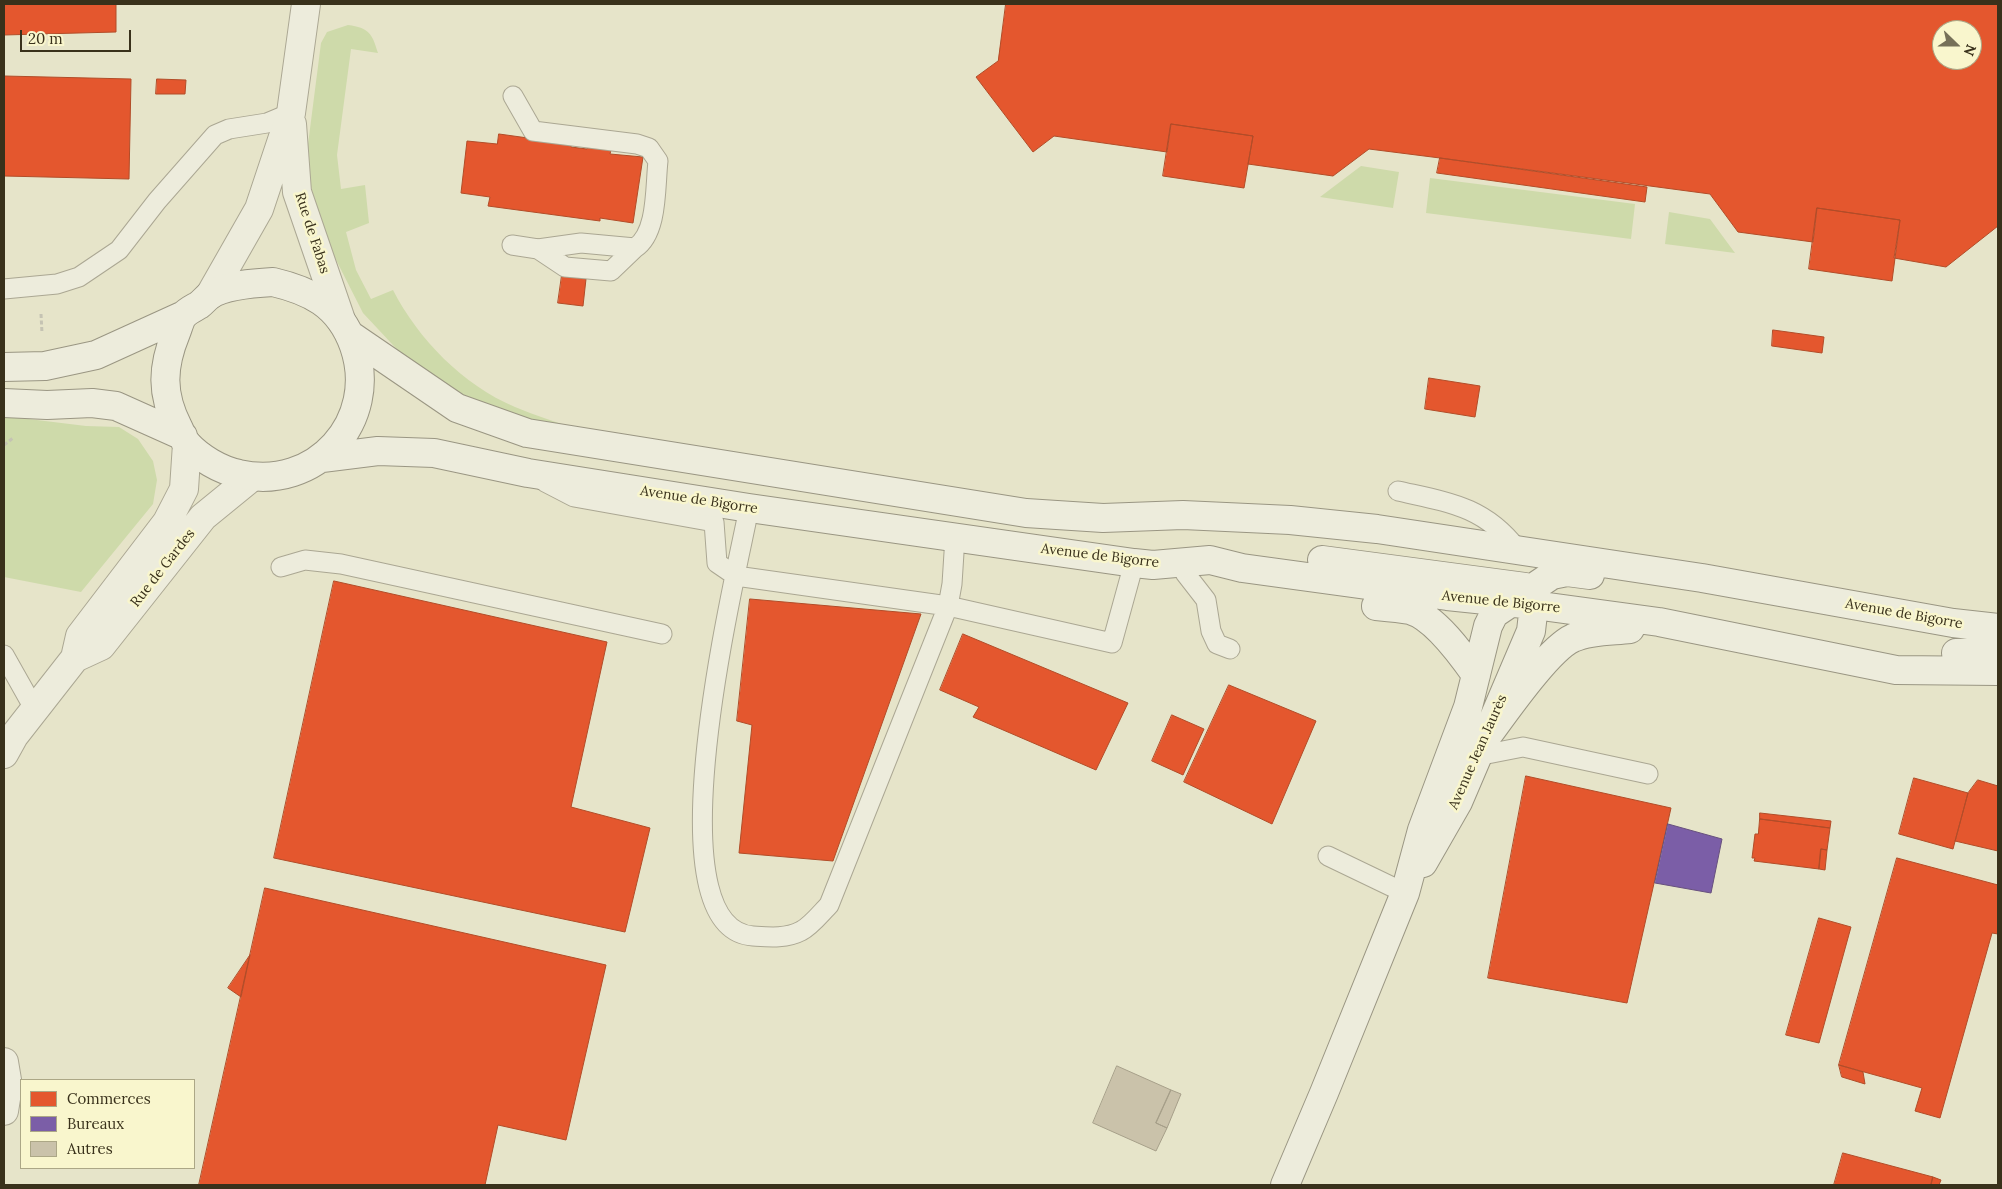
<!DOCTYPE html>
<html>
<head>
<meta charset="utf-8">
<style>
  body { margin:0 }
  #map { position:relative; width:2002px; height:1189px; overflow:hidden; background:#e6e4c9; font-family:Lora,serif }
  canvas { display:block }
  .frame { position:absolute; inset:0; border:5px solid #39311b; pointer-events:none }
  .legend { position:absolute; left:20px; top:1079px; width:175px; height:90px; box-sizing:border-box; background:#f9f6cd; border:1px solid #aca786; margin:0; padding:6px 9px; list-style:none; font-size:15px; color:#39311b }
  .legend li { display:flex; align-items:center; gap:10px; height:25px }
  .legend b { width:25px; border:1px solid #aca786 }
  .north { position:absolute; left:1932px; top:20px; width:50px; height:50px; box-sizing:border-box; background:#f9f6cd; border:1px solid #aca786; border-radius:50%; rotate:112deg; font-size:14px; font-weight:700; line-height:20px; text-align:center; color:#39311b }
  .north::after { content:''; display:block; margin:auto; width:18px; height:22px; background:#767058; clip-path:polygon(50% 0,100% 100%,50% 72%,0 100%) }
  .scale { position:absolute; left:20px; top:30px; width:111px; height:22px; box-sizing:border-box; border:2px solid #39311b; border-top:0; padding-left:6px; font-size:15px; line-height:18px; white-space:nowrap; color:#39311b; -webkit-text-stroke:4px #f9f6cd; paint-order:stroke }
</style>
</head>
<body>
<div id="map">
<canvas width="2002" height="1189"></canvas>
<div class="frame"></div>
<ul class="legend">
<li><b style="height:14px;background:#e4572e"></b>Commerces</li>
<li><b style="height:14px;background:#7b5ea7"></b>Bureaux</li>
<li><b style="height:14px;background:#cac2aa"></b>Autres</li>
</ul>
<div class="north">N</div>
<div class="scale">20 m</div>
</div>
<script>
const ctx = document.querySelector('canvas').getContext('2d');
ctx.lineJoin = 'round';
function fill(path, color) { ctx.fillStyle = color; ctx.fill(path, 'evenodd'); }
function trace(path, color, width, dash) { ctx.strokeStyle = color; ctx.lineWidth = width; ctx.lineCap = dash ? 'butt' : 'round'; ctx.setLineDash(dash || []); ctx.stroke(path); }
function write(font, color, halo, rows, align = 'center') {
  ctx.font = font + ' Lora,serif'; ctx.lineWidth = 5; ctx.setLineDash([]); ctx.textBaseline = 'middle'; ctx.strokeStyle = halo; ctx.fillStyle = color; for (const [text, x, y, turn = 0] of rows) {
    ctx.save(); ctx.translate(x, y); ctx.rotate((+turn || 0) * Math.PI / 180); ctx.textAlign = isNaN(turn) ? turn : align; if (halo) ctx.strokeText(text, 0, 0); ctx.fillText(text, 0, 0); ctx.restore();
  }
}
fill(new Path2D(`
  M348,25C369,28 372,33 378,53L351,49L337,155L341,189L365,185L369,223L346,232L356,270L371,299L393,290C418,339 463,385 515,407C534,415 554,421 573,428L512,416L457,396L406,359L363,313L330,248L311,187L307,152L321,43L327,32Z
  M1361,166L1399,172L1393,208L1320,197Z
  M1430,178L1635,204L1631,239L1426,213Z
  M1669,212L1710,219L1735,253L1665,244Z
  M4,416L86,426L119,427L138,439L153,461L157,480L153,504L81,592L4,577Z`), '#cedaaa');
const shops = new Path2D(`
  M4,4H116V32L4,35Z
  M1006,4H1998V226L1946,267L1894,258L1900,220L1817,208L1813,242L1738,232L1710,194L1440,158L1369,149L1333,176L1248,164L1253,136L1171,124L1167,152L1054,136L1033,152L976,77L998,61ZM1942,30H1972V60H1942Z
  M4,76L131,79L129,179L4,176Z
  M157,79L186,80L185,94H156Z
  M1171,124L1253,136L1244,188L1163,176Z
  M499,134L571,144V147L587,149L588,146L611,150L610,154L643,157L633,223L600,218V221L488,206L490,197L461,193L467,141L497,144Z
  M1440,158L1647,187L1645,202L1437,173Z
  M1817,208L1900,220L1892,281L1809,269Z
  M562,275L586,279L583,306L558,303Z
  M1773,330L1824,337L1822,353L1772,346Z
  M1429,378L1480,386L1475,417L1425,409Z
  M334,581L607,642L571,807L650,828L625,932L274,858Z
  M750,599L921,614L833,861L739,853L752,725L737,721Z
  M963,634L1128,703L1096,770L973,717L979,707L940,690Z
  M1229,685L1316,721L1272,824L1184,782Z
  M1172,715L1204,729L1183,775L1152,761Z
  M1526,776L1671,808L1627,1003L1488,978Z
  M1914,778L1968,793L1953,849L1899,834Z
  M1978,780L1998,786V851L1955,841L1968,793Z
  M1760,813L1831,821L1830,828L1760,819Z
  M1760,819L1830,828L1827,850L1821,849L1819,869L1754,861L1755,858H1752L1755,834H1758Z
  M1821,849L1827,850L1825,870L1819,869Z
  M1897,858L1998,885V934L1992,933L1940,1118L1915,1111L1922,1088L1839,1065Z
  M265,888L606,965L566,1140L498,1125L485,1185H199Z
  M1819,918L1851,927L1819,1043L1786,1035Z
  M250,955L245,978L241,997L228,988Z
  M1839,1065L1863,1072L1865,1084L1842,1077Z
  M1843,1153L1933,1177L1931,1185H1834Z
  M1933,1177L1941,1180L1939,1185H1931Z`);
fill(shops, '#e4572e');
trace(shops, '#b14c28', 1);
const offices = new Path2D(`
  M1668,824L1722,839L1711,893L1655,883Z`);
fill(offices, '#7b5ea7');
trace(offices, '#67507d', 1);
const building = new Path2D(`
  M1117,1066L1171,1090L1156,1123L1167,1128L1156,1151L1093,1123Z
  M1171,1090L1181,1094L1167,1128L1156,1123Z`);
fill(building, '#cac2aa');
trace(building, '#a69f89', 1);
const lane = new Path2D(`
  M512,245L538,249L581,243L635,248C658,233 655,187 658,161L649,148L637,144L533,131L513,96
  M538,249L565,267L611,271L635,248
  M4,289L57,284L79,277L119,250L157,201L215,135L229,129L267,123L291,113
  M545,482L574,497L714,522L717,563L736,576L948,606L1112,643L1134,563
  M1398,491C1447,502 1484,506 1517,549
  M749,508C737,572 648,929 753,936C768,937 786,939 801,931C811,926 821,913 829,905L948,606L952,584L955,537
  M281,567L305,560L341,564L662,634
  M1185,573L1206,600L1211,631L1217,644L1230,649
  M4,655L35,710
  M1477,756L1523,747L1648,774
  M1328,856L1405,893`);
const street = new Path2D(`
  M292,124L297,192L341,320
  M210,295L259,209L291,113L306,4
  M75,658L101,646L203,517L252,477
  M4,754L14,736L75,658L80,636L167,522L184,489L187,444
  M4,1062L8,1086L4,1111`);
const secondary = new Path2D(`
  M273,282C290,286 306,291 321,301C337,312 348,329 354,346C380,421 315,492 239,474C220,470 200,458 187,444C183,439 181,433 178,427C161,394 162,367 176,333C178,328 180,320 183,316C187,311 194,308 199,305C203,302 206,298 210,295C225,285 255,283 273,282Z
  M350,335L457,408L527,433L1026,513L1103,518L1183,515L1290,520L1377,529L1702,578L1953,623L1998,628
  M4,367L45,366L96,355L184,315
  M4,403L47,405L92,403L116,406L183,436
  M322,458L378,451L434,453L528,473L749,508L1134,563L1153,565L1210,560L1242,568L1447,596L1534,605L1659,622L1896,670L1998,671
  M1322,560L1525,587
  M1376,606C1387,607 1399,608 1410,610C1435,617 1462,655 1476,675
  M1956,653L1998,652
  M1485,739C1503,715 1548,649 1573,638C1590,630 1612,631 1630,629
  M1423,863L1458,802L1531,631L1534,605L1531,588
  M1285,1185L1324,1093L1405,893L1422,830L1468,707L1488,626L1494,614L1552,575L1567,572L1590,575`);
trace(lane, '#aba793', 21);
trace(street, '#aba793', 30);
trace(secondary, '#9a9683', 30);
trace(new Path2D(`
  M41,314L42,333
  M4,445L13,438`), '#c5c3b3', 3, [4, 2.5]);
trace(lane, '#edecdc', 19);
trace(street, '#edecdc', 28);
trace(secondary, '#edecdc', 28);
write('14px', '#39311b', '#f9f6cd', [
  ["Rue de Fabas",312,233,72],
  ["Avenue de Bigorre",699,500,9],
  ["Avenue de Bigorre",1100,556,7],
  ["Rue de Gardes",163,568,-52],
  ["Avenue de Bigorre",1501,602,6],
  ["Avenue de Bigorre",1904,614,10],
  ["Avenue Jean Jaurès",1478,752,-66]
]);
</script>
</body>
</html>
